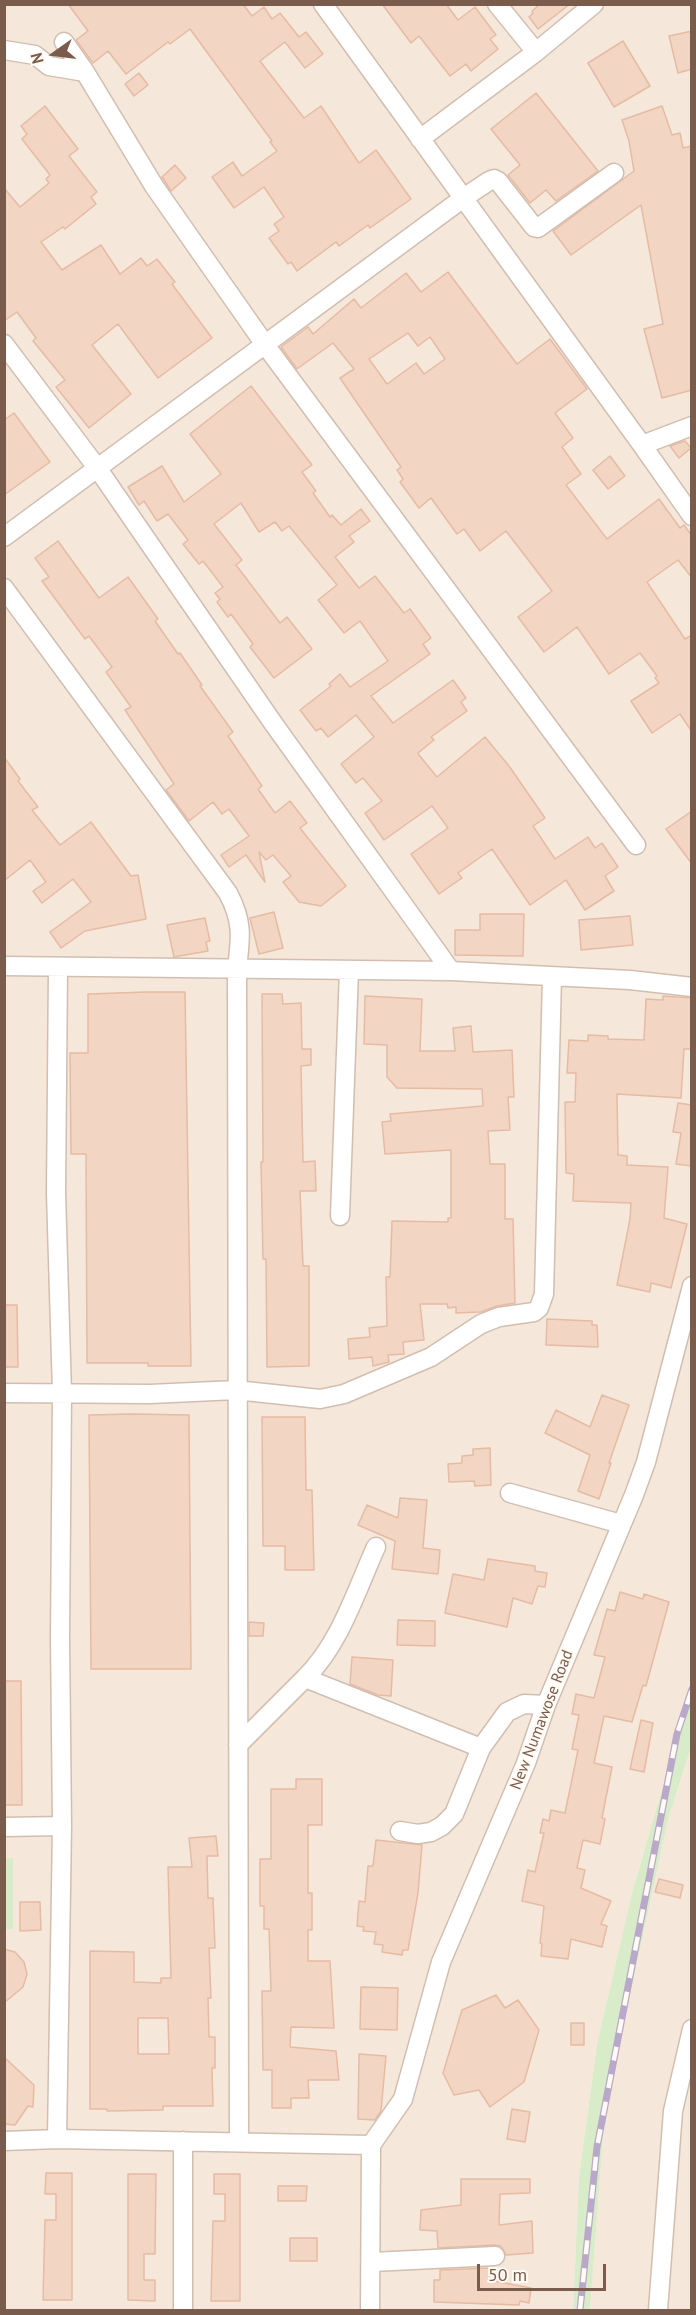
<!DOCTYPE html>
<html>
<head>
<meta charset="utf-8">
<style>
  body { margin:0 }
  #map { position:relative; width:696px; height:2315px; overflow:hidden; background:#fdf6ec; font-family:"PT Sans",sans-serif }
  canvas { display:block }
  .frame { position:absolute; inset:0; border:6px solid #7a5c4d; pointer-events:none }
  .north { position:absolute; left:24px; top:24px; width:60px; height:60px; -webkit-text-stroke:4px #fffaf3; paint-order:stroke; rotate:256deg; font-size:16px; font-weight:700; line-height:24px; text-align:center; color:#7a5c4d }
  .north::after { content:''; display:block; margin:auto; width:21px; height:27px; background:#7a5c4d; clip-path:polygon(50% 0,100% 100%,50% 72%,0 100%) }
  .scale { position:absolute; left:477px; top:2264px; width:129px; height:27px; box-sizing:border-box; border:3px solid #7a5c4d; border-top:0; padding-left:8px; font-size:18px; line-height:21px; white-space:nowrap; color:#7a5c4d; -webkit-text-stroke:4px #fffaf3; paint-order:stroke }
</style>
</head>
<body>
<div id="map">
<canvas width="696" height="2315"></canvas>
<div class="frame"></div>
<div class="north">N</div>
<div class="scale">50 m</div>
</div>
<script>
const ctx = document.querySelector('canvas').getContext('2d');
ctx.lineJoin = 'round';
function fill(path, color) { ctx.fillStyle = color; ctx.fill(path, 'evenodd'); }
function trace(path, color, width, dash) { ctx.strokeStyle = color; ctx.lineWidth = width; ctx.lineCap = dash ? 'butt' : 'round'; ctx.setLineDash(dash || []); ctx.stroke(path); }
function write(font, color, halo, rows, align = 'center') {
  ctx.font = font + ' "PT Sans",sans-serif'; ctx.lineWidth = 4.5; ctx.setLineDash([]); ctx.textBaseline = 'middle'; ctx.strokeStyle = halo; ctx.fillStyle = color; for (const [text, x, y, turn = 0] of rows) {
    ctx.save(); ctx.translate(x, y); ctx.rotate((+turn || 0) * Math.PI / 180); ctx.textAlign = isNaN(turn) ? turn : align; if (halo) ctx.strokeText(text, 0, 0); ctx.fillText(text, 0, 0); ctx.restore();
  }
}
fill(new Path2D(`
  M5,5H691V1689L632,1893L597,2044L579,2176L573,2310H5Z
  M691,1747V2310H590L605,2111L668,1820Z`), '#f5e8da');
fill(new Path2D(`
  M691,1689V1747L668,1820L605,2111L590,2310H573L579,2176L597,2044L632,1893Z
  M5,1858H13V1929H5Z`), '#d8ecc9');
const building = new Path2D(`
  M68,4H243L252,16L264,7L272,19L280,13L299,37L306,32L323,54L305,68L285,42L260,61L304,118L321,106L359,163L376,150L411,199L370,228L368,225L339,246L336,242L297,271L291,262L288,264L269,238L279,231L274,224L284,217L264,187L234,208L212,177L233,162L242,176L277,151L270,142L272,141L190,29L170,44L168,42L126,74L108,51L93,63L76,40L88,31Z
  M382,4H446L458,20L475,7L496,35L490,39L498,49L471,71L466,64L450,76L419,36L411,43Z
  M540,4H570L538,29L529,17L533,13L532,11Z
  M692,31V69L678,73L669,36Z
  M623,41L650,86L614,107L588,63Z
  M139,73L148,85L134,96L125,84Z
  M536,93L598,171L556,201L546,190L530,203L508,175L520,165L491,129Z
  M45,106L78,149L69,156L97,192L91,197L96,204L65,229L63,227L41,242L62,270L101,245L120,274L141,258L147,266L157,259L175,282L172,284L212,338L158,378L118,324L92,345L131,394L89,428L56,387L65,380L33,341L36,338L17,312L4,321V188L20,207L49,183L46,179L50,175L22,139L27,134L21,126Z
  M662,106L672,135L680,133L683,148L692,146V390L662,398L644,329L663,324L641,205L571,255L553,231L634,171L629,141L622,120Z
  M175,165L186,178L171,191L162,177Z
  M448,272L517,364L550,339L587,389L555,413L573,438L562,447L581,474L566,485L607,539L659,499L680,528L684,525L692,536V578L678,560L647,582L685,639L692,635V732L680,714L652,733L631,701L659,683L655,678L657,676L640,653L609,674L577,627L544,652L518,617L552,591L506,531L480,551L464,529L457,534L431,498L419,508L400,482L403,479L397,470L401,467L340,378L354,369L333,343L297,369L281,347L308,327L313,334L354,299L361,308L406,273L421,292ZM408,333L418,346L430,337L445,359L424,374L416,363L387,384L369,359Z
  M251,386L312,465L302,472L316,491L313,493L330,517L332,515L341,525L361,509L370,521L349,536L354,542L335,557L359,588L375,576L404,613L410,609L431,638L423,644L430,654L371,696L393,723L453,680L466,698L461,702L467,711L431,737L434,740L418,753L419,755L437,777L485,737L509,766L545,818L533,826L555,859L588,837L595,848L602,843L618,867L605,876L614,891L585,910L566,880L530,905L492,849L458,873L462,878L439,894L411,854L448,828L432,806L384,840L365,813L382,801L363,778L356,783L341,764L374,737L356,715L328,737L321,728L316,731L300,710L331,686L329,684L340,674L350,687L388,661L360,621L344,633L318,600L337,585L289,526L282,531L275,522L259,532L241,503L214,524L242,560L236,565L280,623L287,617L312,649L274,678L250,647L253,644L231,614L228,617L217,602L220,599L215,593L223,587L203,561L199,564L183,544L188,540L168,514L157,521L144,501L139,505L128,487L162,466L184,502L221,474L190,434Z
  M14,413L50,462L4,495V420Z
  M685,441L691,448L679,458L670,446Z
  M610,456L625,476L608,489L593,470Z
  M58,541L99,598L128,577L158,619L155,621L178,654L180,653L202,685L200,686L233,732L228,736L262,786L258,789L275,813L290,801L307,823L300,828L346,886L321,906L299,902L283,882L291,876L273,855L266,860L259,852L265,882L246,855L229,867L221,855L249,836L229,809L222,814L213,802L189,821L166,790L174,784L125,710L131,707L106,672L112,667L89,636L85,639L42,581L49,577L35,558Z
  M4,757L20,779L18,781L38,807L32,810L60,845L91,822L131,876L138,875L146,919L85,931L61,948L50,932L91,902L73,879L42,903L33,891L46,882L30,860L4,881Z
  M692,811V864L666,829Z
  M274,912L283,948L259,954L250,918Z
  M480,914H524L523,956L455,955V930H480Z
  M630,916L633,945L581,950L579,920Z
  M205,918L210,941L206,942L208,951L174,957L167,925Z
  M146,992H185L191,1366H148V1363H87L86,1154H71L70,1053H88V994Z
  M262,994H282L283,1004L301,1003L302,1049H311V1065L301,1066L303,1162L315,1161L316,1191H300L303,1266H309V1366L267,1367L266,1259H263L261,1162H263Z
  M365,996L422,999L420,1051H455L453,1028L471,1026L473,1052L512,1050L514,1097H508L510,1130L488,1131L490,1164H505V1219H513L515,1303L497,1306L481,1312L456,1313V1307L448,1308L447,1304H420L424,1340L403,1342L404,1354L388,1355L389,1362L373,1366L372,1357L349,1359L348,1339L370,1337L369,1328L387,1326L386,1277H390L392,1221L448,1222V1218H451V1150L385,1154L382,1122L391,1121L390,1114L483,1106L482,1089L397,1088L387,1077V1045L364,1044Z
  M663,996L692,998V1049H684L681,1098L617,1094L618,1155L627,1156V1165L668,1167L664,1218L687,1224L671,1288L651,1283L650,1292L617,1285L630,1219L631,1203L573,1201L574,1174L566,1173L565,1102H575L576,1073H567L569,1040L588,1041V1035L608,1036V1039L644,1040L646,999L663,1000Z
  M678,1103L692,1105V1166L676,1164L681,1133L673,1132Z
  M4,1305H17L18,1367H4Z
  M547,1319L592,1321V1325H597L598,1347L546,1345Z
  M602,1395L629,1405L609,1463H611L599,1499L578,1491L590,1455L545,1433L556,1410L590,1427Z
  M131,1414L189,1415L191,1669H91L89,1415Z
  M262,1417H305L306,1490H312L314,1570H285V1546H263Z
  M490,1448L491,1485L475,1486L474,1481L449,1482L448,1464L462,1463V1456L473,1455V1449Z
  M400,1498L427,1500L423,1548L440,1550L438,1574L392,1569L395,1541L358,1525L367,1505L398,1518Z
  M488,1559L535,1566V1571L547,1573L545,1587L538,1586L532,1604L513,1598L507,1627L445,1613L453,1574L484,1580Z
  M620,1592L643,1599L644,1594L669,1602L646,1686L643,1685L632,1722L604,1716L594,1763L612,1767L602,1818L605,1819L600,1844L583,1840L577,1868L585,1870L581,1888L611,1901L601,1924L607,1926L602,1947L571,1939L568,1959L541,1956L542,1944L540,1943L544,1906L522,1901L528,1870L535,1872L544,1833H540L543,1819L549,1821L551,1810L565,1813L578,1750L572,1749L579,1715L572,1714L576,1694L594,1698L605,1657L594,1655L607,1609L615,1611Z
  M398,1620L435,1621V1646L397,1645Z
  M249,1622L264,1623L263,1636H249Z
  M352,1657L393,1660L391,1696L378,1695L350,1684Z
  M4,1681H21L22,1805H4Z
  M641,1720L653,1723L644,1772L630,1769Z
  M296,1779H322V1825H308V1893H312V1930H308V1961H330L334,2028L291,2027L290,2047L336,2051L339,2080H308L309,2098H291V2108H272V2070H263L262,1991H271L269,1929H264V1906H260V1859H271V1789H296Z
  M216,1836L218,1856H207L208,1898H213L215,1948H209L211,1998H208L209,2037H215V2068H212L213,2106H163V2110L107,2111V2109H90V1951L134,1952V1982L161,1983V1978H171L168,1867H192L189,1838ZM138,2018H168L169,2054H138Z
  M376,1840L422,1845L418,1893L408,1950H403L402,1955L382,1952L383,1945L374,1944L376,1932L363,1931L364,1927L357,1926L359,1901L365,1902L368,1866H373Z
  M659,1879L683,1885L680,1898L655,1892Z
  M20,1902H40L41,1930L20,1931Z
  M4,1949L15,1952L24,1962L27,1974L23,1987L4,2003Z
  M361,1987L398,1988L397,2030L360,2029Z
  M496,1995L505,2008L518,2000L539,2030L524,2082L490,2107L479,2090L454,2095L443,2073L462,2010Z
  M571,2023H584V2045H571Z
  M359,2054L386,2056L381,2111L375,2120L358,2119Z
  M4,2057L34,2085L33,2107L28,2106L15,2125L4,2124Z
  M512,2109L530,2112L525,2142L507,2139Z
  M46,2173H72V2300H43L45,2220H56V2194H45Z
  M128,2174H156L155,2254H144V2280H155V2301L128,2300Z
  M214,2174H240V2301H211L213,2221H225V2194H214Z
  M461,2179H530V2193L500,2194L499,2225L532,2221L533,2253L506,2255L501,2246L494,2245L438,2248L437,2231L420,2230L421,2210L461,2205Z
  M278,2186H307L306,2201H278Z
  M290,2238H317V2261H290Z
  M490,2268L489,2280L531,2288L529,2303L520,2301L519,2305L434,2302V2280H440V2270Z`);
fill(building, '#f3d5c3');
trace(building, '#e6bba3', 1.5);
const minor = new Path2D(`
  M323,4L642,445L692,516
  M497,4L536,52
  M64,42L85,72L154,186L266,346L636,845
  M4,50L35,55L49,66L85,72
  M420,139L536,52L594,4
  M4,344L98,469L273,723L451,971
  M642,445L692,426
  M4,537L462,199L489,181L494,179L498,181L534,227L538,228L614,173
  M4,588L228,893C243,921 241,937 237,968L239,2142
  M4,966L451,971L630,980L692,987
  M340,1216L349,970
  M4,1393L150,1394L236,1390L320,1399L344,1394L431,1357L481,1324L499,1317L534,1312L539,1308L544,1294L552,977
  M510,1493L621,1524
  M305,1678C340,1644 356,1591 376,1547
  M238,1745L305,1678L481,1748
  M4,1827L62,1826
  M400,1831L418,1834L431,1832L442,1826L454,1814L481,1748L507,1712L524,1704L546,1705
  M57,2139L62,1826L60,1638L62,1393L56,1193L58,968
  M4,2141L57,2139L371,2145
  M183,2141V2310
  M371,2145L403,2099L441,1962L526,1763L546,1705L634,1495L646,1462L692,1286
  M372,2262L495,2256
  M370,2310L371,2145
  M658,2310L673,2111L692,2029`);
trace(minor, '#d1beb0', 21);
trace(minor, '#fff', 18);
const rail = new Path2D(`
  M580,2310L597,2147L677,1734L692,1689`);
trace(rail, '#b9a8c9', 7);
trace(rail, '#fffaf3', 4.5, [14]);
write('16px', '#7a5c4d', '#fffaf3', [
  ["New Numawose Road",542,1720,-69]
]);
</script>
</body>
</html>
